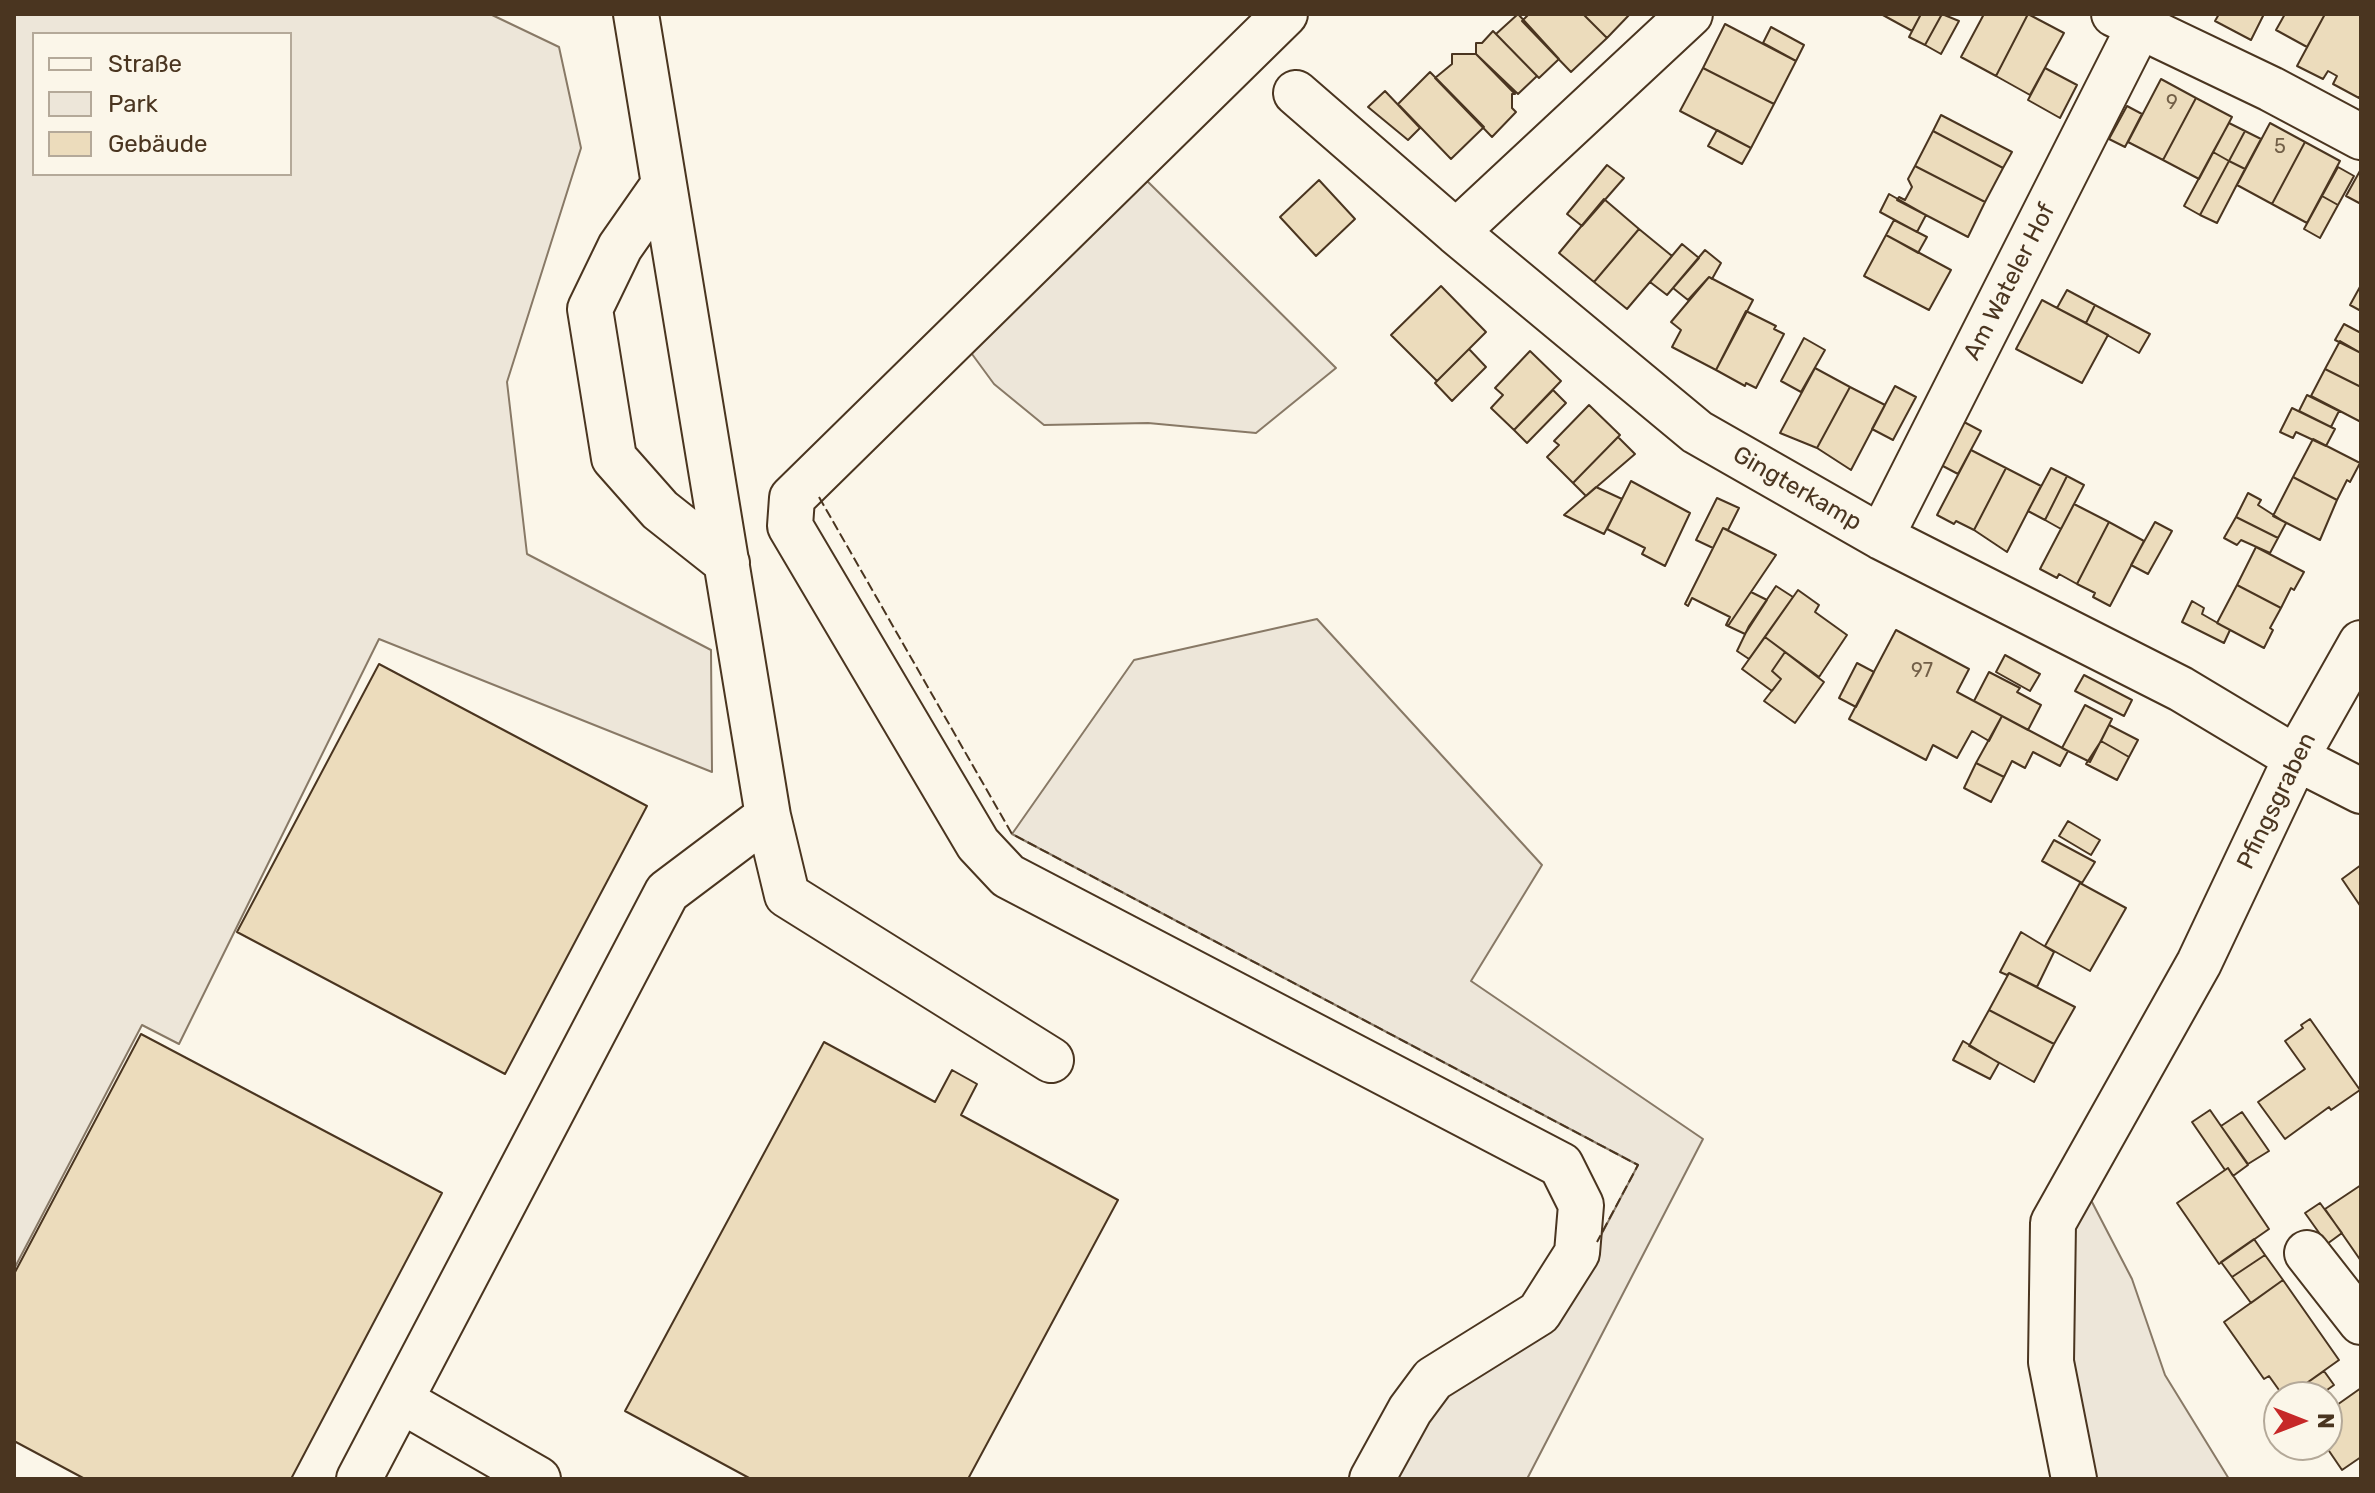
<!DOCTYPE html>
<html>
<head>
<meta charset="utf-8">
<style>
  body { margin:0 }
  #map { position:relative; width:2375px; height:1493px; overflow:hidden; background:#fbf6e9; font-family:Rubik,sans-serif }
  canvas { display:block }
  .frame { position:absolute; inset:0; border:16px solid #4a3520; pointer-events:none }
  .legend { position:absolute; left:32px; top:32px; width:260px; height:144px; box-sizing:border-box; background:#fbf6e9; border:2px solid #b4a999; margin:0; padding:10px 14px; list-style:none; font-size:24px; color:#4a3520 }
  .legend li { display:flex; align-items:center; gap:16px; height:40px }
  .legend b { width:40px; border:2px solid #b4a999 }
  .north { position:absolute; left:2263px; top:1381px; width:80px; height:80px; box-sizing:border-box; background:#fbf6e9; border:2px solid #b4a999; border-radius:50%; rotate:90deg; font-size:22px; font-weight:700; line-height:32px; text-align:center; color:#4a3520 }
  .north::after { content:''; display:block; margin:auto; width:28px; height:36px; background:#c62828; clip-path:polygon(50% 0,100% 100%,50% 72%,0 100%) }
</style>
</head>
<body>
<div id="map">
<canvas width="2375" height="1493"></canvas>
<div class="frame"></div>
<ul class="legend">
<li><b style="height:10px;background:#fbf6e9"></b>Straße</li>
<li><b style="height:22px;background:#ede6d9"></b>Park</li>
<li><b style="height:22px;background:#ecdcbc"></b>Gebäude</li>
</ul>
<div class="north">N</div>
</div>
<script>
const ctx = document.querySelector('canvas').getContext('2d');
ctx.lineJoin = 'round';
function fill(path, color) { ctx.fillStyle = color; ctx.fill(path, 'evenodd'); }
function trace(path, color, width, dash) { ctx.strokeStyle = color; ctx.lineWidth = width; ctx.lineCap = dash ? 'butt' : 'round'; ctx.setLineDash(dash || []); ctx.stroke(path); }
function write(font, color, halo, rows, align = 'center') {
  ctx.font = font + ' Rubik,sans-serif'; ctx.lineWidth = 6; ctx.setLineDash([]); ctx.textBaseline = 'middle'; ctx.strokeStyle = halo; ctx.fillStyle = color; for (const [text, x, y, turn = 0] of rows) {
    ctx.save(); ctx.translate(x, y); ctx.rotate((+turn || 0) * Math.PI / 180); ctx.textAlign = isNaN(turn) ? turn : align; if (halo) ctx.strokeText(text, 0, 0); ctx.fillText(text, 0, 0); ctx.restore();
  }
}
const green = new Path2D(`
  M14,14H490L559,47L581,148L507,382L527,554L711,650L712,772L379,639L179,1044L142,1025L14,1269ZM34,34H290V174H34Z
  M1134,168L1336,368L1256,433L1148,423L1044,425L994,384L958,335Z
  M1317,619L1542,865L1471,981L1703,1139L1527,1479H1393L1443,1388L1562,1309L1638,1165L1012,834L1134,660Z
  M2079,1177L2132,1279L2165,1375L2229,1479H2074L2051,1362Z`);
fill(green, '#ede6d9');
trace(green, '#887966', 2);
const building = new Path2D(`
  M1518,14L1559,59L1539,78L1496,34Z
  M1529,14H1583L1607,38L1571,72L1522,21Z
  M1583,14H1630L1607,38Z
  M1881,14H1921L1912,31Z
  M1921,14H1942L1925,45L1909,37Z
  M1942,14L1959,21L1941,54L1925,45Z
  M1984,14H2028L1996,76L1961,57Z
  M2028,14L2064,33L2030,95L1996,76Z
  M2219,14H2264L2251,40L2215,21Z
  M2285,14H2325L2307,47L2276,30Z
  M2325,14H2361V94L2359,98L2333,84L2337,76L2328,71L2323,79L2297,66Z
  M1725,24L1796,61L1774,104L1703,68Z
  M1771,27L1804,45L1796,61L1763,43Z
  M1493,31L1537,76L1518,94L1476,54V43H1482Z
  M1452,54H1476L1515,94H1512V108L1516,112L1492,137L1435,78L1452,64Z
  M1703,68L1774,104L1751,148L1680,111Z
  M2045,68L2077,85L2060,118L2028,100Z
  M1430,72L1484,127L1451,159L1398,104Z
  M2161,79L2196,98L2163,160L2128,142Z
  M1385,91L1420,128L1408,140L1368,107Z
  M2196,98L2232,117L2199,179L2163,160Z
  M2127,106L2142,114L2125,147L2109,139Z
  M1941,115L2012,152L2003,168L1933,131Z
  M2229,123L2245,131L2229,161L2213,152Z
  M2270,123L2305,142L2272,204L2237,185Z
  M1717,130L1751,148L1742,164L1708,146Z
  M1933,131L2003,168L1985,202L1915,166Z
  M2245,131L2261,139L2245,169L2229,161Z
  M2305,142L2340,161L2307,223L2272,204Z
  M2213,152L2229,161L2200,215L2184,206Z
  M2229,161L2245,169L2217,223L2200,215Z
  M1607,165L1624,178L1582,226L1567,214Z
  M1915,166L1985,202L1968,237L1897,200L1899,197L1905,200L1912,187L1908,179Z
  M2338,167L2354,176L2338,205L2322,196Z
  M2361,169V204L2346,196Z
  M1319,180L1355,219L1316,256L1280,217Z
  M1889,194L1926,215L1917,232L1880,212Z
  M2322,196L2338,205L2320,238L2304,229Z
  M1604,199L1639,229L1594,282L1559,253Z
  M1894,220L1927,237L1918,253L1886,235Z
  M1639,229L1672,256L1627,309L1594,282Z
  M1886,235L1951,270L1929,310L1864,276Z
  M1682,244L1699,258L1667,295L1650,282Z
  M1705,250L1721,263L1712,279L1709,277L1688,300L1673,288Z
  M1709,277L1753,300L1716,370L1672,347L1681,330L1671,322Z
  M2361,285V311L2350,305Z
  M1441,286L1486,332L1437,381L1391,335Z
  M2067,290L2095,305L2086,323L2057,308Z
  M2042,300L2108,335L2082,383L2016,349Z
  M2095,305L2150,334L2139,353L2086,323Z
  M1746,311L1776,326L1774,329L1784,334L1756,388L1746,383L1745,386L1716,370Z
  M2344,324L2361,333V353L2335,340Z
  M1804,338L1825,350L1801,392L1781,381Z
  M2340,341L2361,353V387L2325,369Z
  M1469,349L1486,367L1452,401L1435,383Z
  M1530,351L1561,381L1514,430L1491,408L1503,395L1495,388Z
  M1815,368L1850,387L1817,448L1780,433Z
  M2325,369L2361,387V422L2311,396Z
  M1895,386L1916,397L1893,440L1872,429Z
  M1850,387L1885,405L1851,470L1817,448Z
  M1553,390L1566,403L1527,443L1514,430Z
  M2307,395L2339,411L2331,427L2299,411Z
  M1589,405L1620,435L1573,483L1547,457L1559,445L1554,441Z
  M2292,408L2335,429L2326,446L2296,432L2293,438L2280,432Z
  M1964,422L1981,431L1958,474L1941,465Z
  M1618,437L1635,454L1586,496L1573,483Z
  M2313,439L2360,463L2350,482L2347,480L2337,500L2293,477Z
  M1971,450L2006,468L1974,530L1956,521L1954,524L1937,515Z
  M2006,468L2041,486L2007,552L1974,530Z
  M2051,468L2067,476L2045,520L2028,511Z
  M2067,476L2084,485L2061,529L2045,520Z
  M2293,477L2337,500L2320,540L2273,516Z
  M1631,481L1690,513L1665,566L1642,554L1645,548L1607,529Z
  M1596,487L1622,499L1604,534L1564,515Z
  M2248,493L2261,500L2258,505L2286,523L2278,538L2236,517Z
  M1717,498L1739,508L1728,530L1723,528L1713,548L1696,540Z
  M2074,504L2109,522L2077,584L2059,574L2057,578L2040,569Z
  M2236,517L2278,538L2270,553L2241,540L2237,545L2224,538Z
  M2109,522L2144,541L2110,606L2093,597L2095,593L2077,584Z
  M2155,522L2172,531L2148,574L2131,565Z
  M1723,528L1776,555L1728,626L1726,625L1730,617L1692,598L1688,606L1685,604Z
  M2256,547L2304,572L2294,590L2291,588L2281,608L2237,585Z
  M2237,585L2281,608L2270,628L2273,630L2264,648L2217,623Z
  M1776,586L1793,597L1749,659L1737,651L1749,626Z
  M1798,590L1819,605L1815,612L1847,635L1819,677L1765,637Z
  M1751,592L1767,600L1745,634L1728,626Z
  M2192,601L2204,608L2202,614L2230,630L2224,643L2182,622Z
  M1896,630L1969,669L1957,692L2002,716L1989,741L1972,731L1957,758L1933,745L1926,760L1849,719Z
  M1765,637L1785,652L1772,671L1781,679L1772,691L1742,669Z
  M1785,652L1824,682L1795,723L1764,701L1781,679L1772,671Z
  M2005,655L2040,674L2030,691L1996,672Z
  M1857,663L1874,672L1856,707L1839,698Z
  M379,664L647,806L505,1074L237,932Z
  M1989,672L2020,688L2017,692L2041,705L2028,730L1974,701Z
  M2084,675L2132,700L2124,716L2075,691Z
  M2085,705L2112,719L2090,762L2062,748Z
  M2002,716L2068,751L2060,766L2033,752L2025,768L2012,761L2004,777L1976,763Z
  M2109,725L2138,740L2129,757L2101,741Z
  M2101,741L2129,757L2117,780L2086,764Z
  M1976,763L2004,777L1991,802L1964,788Z
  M2068,821L2100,840L2091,855L2059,836Z
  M2054,840L2095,862L2082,883L2042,861Z
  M2361,865V907L2342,879Z
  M2080,883L2126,908L2090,971L2045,946Z
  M2021,932L2054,952L2037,987L2009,973L2007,975L2000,972Z
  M2009,973L2075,1007L2054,1044L1989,1010Z
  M1989,1010L2054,1044L2034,1082L1969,1046Z
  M2310,1019L2360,1090L2331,1110L2329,1107L2285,1139L2258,1102L2305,1069L2285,1041L2303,1028L2301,1025Z
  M141,1034L442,1193L291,1479H85L14,1441V1274Z
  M1963,1041L1999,1063L1990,1079L1953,1060Z
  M824,1042L935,1102L952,1070L977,1084L961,1115L1118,1200L968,1479H751L625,1411Z
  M2210,1110L2248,1165L2233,1176L2228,1168L2225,1170L2192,1122Z
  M2242,1112L2269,1151L2248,1164L2221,1126Z
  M2228,1168L2269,1229L2219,1264L2177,1203Z
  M2361,1185V1261L2325,1209Z
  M2320,1203L2342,1233L2327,1244L2305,1213Z
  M2254,1239L2265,1255L2232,1277L2221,1262Z
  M2265,1255L2283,1280L2251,1303L2232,1277Z
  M2283,1280L2339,1360L2287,1397H2284L2269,1376L2264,1379L2224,1322Z
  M2324,1371L2334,1385L2317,1397H2297L2294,1392Z
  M2361,1388V1457L2342,1470L2325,1445H2327V1412Z`);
fill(building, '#ecdcbc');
trace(building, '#4a3520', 2);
const minor = new Path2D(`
  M1285,14L792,498L790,526L978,844L1008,876L1561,1165L1581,1205L1577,1253L1539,1313L1433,1379L1410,1410L1372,1479
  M2114,14L2271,89L2361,137
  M1296,93L1456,232L1697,432L1881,537L2181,689L2296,758L2361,791
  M664,184L620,247L590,309L614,458L660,510L727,563
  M1456,232L1690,14
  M1881,537L2139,27
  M768,816L787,895L1051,1060
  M2307,1253L2361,1322
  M402,1401L538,1479
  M359,1479L667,892L768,816L636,14
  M2074,1479L2051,1362L2053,1223L2199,963L2296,758L2361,643`);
trace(minor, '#4a3520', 48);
trace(minor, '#fbf6e9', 44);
trace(new Path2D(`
  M819,497L1012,834L1638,1165L1597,1242`), '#4a3520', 2, [10, 4]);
write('20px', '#725f47', null, [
  ["9",2172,103],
  ["5",2280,147],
  ["97",1922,671]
]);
write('24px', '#4a3520', '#fbf6e9', [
  ["Am Wateler Hof",2010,282,-63],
  ["Gingterkamp",1797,489,30],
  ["Pfingsgraben",2277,801,-64]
]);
</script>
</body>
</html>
